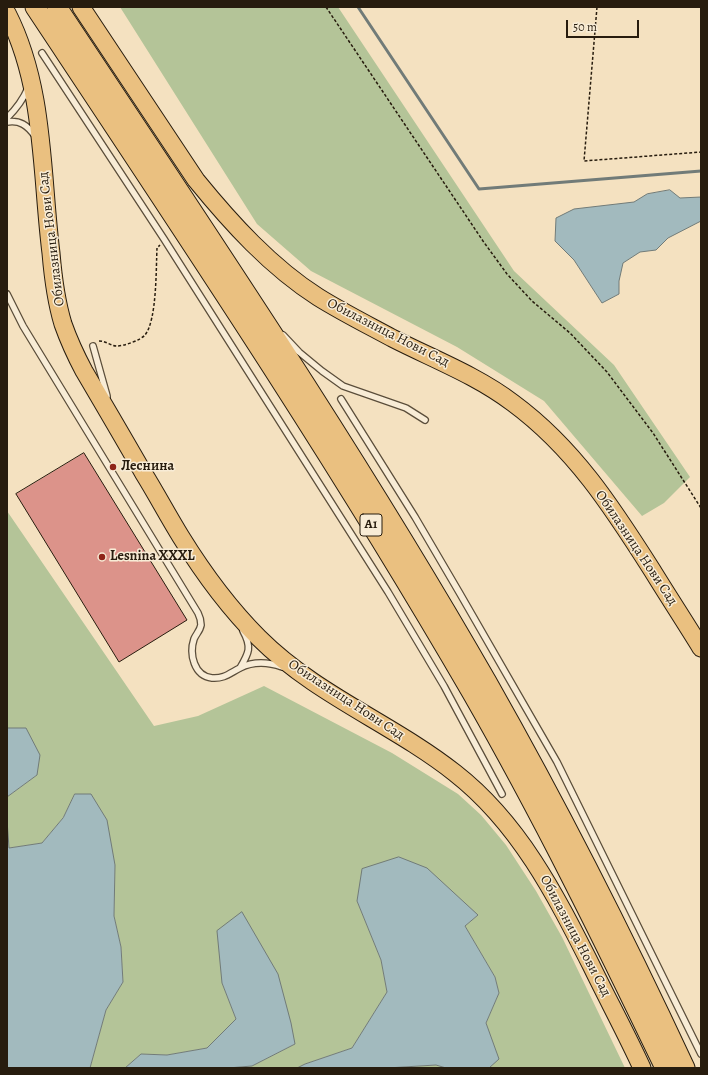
<!DOCTYPE html>
<html>
<head>
<meta charset="utf-8">
<style>
  body { margin:0 }
  #map { position:relative; width:708px; height:1075px; overflow:hidden; background:#f4e1c0; font-family:Alegreya,serif }
  canvas { display:block }
  .frame { position:absolute; inset:0; border:8px solid #271c0e; pointer-events:none }
  .scale { position:absolute; left:566px; top:20px; width:73px; height:18px; box-sizing:border-box; border:2px solid #271c0e; border-top:0; padding-left:5px; font-size:12px; line-height:14px; white-space:nowrap; color:#271c0e; -webkit-text-stroke:3px #f8ecd6; paint-order:stroke }
</style>
</head>
<body>
<div id="map">
<canvas width="708" height="1075"></canvas>
<div class="frame"></div>
<div class="scale">50 m</div>
</div>
<script>
const ctx = document.querySelector('canvas').getContext('2d');
ctx.lineJoin = 'round';
function fill(path, color) { ctx.fillStyle = color; ctx.fill(path, 'evenodd'); }
function trace(path, color, width, dash) { ctx.strokeStyle = color; ctx.lineWidth = width; ctx.lineCap = dash ? 'butt' : 'round'; ctx.setLineDash(dash || []); ctx.stroke(path); }
function write(font, color, halo, rows, align = 'center') {
  ctx.font = font + ' Alegreya,serif'; ctx.lineWidth = 3; ctx.setLineDash([]); ctx.textBaseline = 'middle'; ctx.strokeStyle = halo; ctx.fillStyle = color; for (const [text, x, y, turn = 0] of rows) {
    ctx.save(); ctx.translate(x, y); ctx.rotate((+turn || 0) * Math.PI / 180); ctx.textAlign = isNaN(turn) ? turn : align; if (halo) ctx.strokeText(text, 0, 0); ctx.fillText(text, 0, 0); ctx.restore();
  }
}
fill(new Path2D(`
  M120,7H338L514,271L614,365L690,477L664,503L642,516L544,401L457,347L311,271L257,224Z
  M7,511L154,726L198,716L264,686L392,753L458,794L481,815L506,845L536,891L562,937L625,1068H489L498,1059L486,1023L499,993L495,977L465,926L478,915L357,901L381,960L387,992L352,1048L305,1064L297,1068H228L252,1066L295,1044L222,983L236,1019L207,1048L167,1055L141,1054L125,1068H90L106,1010L123,982L121,947L114,916L115,865L75,794L63,818L42,843L9,848L7,820V797L37,775L7,728Z
  M436,1065L446,1068H387Z`), '#b4c498');
const water = new Path2D(`
  M670,190L680,198L701,197V221L668,238L656,250L640,252L623,263L619,281V294L602,303L574,260L555,241L556,218L574,209L634,202L647,194Z
  M7,728H26L40,755L37,775L7,797Z
  M75,794H91L107,820L115,865L114,916L121,947L123,982L106,1010L90,1068H7V820L9,848L42,843L63,818Z
  M399,857L427,868L478,915L465,926L495,977L499,993L486,1023L499,1059L489,1068H446L436,1065L387,1068H297L305,1064L352,1048L387,992L381,960L357,901L362,869Z
  M242,912L278,974L291,1023L295,1044L252,1066L228,1068H125L141,1054L167,1055L207,1048L236,1019L222,983L217,931Z`);
fill(water, '#a2babe');
trace(water, '#717b78', 1);
trace(new Path2D(`
  M358,7L479,189L701,171`), '#717b78', 3);
const building = new Path2D(`
  M84,453L187,620L119,662L16,494Z`);
fill(building, '#dc938a');
trace(building, '#271c0e', 1);
const service = new Path2D(`
  M42,53L164,239L388,592L444,686L502,794
  M7,118C16,109 23,100 28,88
  M7,122C20,120 27,125 35,136
  M7,294L23,326L37,349L198,613C200,617 201,621 201,625C200,631 196,634 194,639C189,654 194,676 212,678C224,679 230,673 240,668C254,661 268,662 282,667
  M283,335L299,352L322,371L343,386L406,408L425,420
  M93,346L107,396
  M341,399L415,517L459,592L557,762L701,1054
  M240,668C249,653 252,647 243,631`);
const primary = new Path2D(`
  M81,7L196,180C231,223 271,267 318,297C342,312 368,325 392,338C433,359 476,375 513,403C574,448 612,507 652,570C668,596 685,622 701,648
  M7,13C45,87 41,173 51,253C53,277 56,301 63,324C69,341 76,356 84,371C104,405 124,439 144,474C157,495 168,516 181,537C202,571 231,610 259,638C316,695 393,724 455,773C519,823 555,894 591,965C608,1000 626,1033 642,1068`);
const motorway = new Path2D(`
  M35,7C185,233 336,458 472,693C542,815 604,941 665,1068
  M57,7C204,229 354,450 487,682C558,807 624,937 685,1068`);
trace(service, '#5a4d3a', 8);
trace(primary, '#271c0e', 19);
trace(motorway, '#271c0e', 21);
trace(new Path2D(`
  M326,7L483,241L507,274L532,301L570,333L607,372L653,433L701,508
  M597,7L584,161L701,152
  M99,341C106,341 111,346 117,346C124,346 141,340 145,335C157,320 156,268 157,248L160,245`), '#271c0e', 1.5, [3, 2]);
trace(service, '#f8ecd6', 5.5);
trace(primary, '#eac080', 17);
trace(motorway, '#eac080', 19);
for (const [x, y, r, color] of [
  [113,467,4,"#8f2418"],
  [102,557,4,"#8f2418"]
]) { const dot = new Path2D(); dot.arc(x, y, r, 0, 2 * Math.PI); ctx.fillStyle = color; ctx.fill(dot); trace(dot, '#f8ecd6', 1.5); }
for (const [x, y, w] of [
  [371,525,22]
]) { const box = new Path2D(); box.roundRect(x - w / 2, y - 11, w, 22, 3); ctx.fillStyle = '#f8ecd6'; ctx.fill(box); trace(box, '#271c0e', 1); }
write('bold 13px', '#271c0e', null, [
  ["A1",371,525]
]);
write('14px', '#271c0e', '#f8ecd6', [
  ["Обилазница Нови Сад",52,239,-97],
  ["Обилазница Нови Сад",388,333,27],
  ["Обилазница Нови Сад",636,548,56],
  ["Обилазница Нови Сад",346,700,33],
  ["Обилазница Нови Сад",575,936,62]
]);
write('bold 14px', '#271c0e', '#f8ecd6', [
  ["Леснина",121,467],
  ["Lesnina XXXL",110,557]
], 'left');
</script>
</body>
</html>
